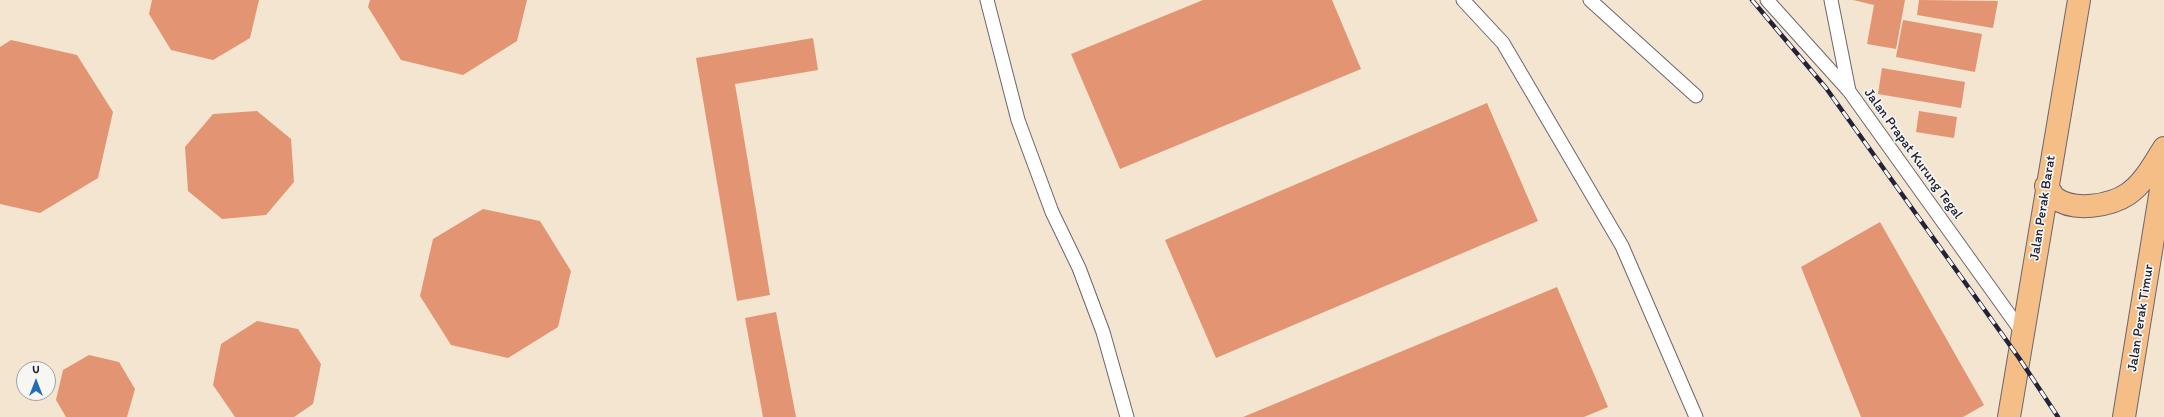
<!DOCTYPE html>
<html>
<head>
<meta charset="utf-8">
<style>
  body { margin:0 }
  #map { position:relative; width:2164px; height:417px; overflow:hidden; background:#f3e5d0; font-family:Itim,sans-serif }
  canvas { display:block }
  .north { position:absolute; left:16px; top:361px; width:40px; height:40px; box-sizing:border-box; background:#f6f6f2; border:1px solid #a1a1a9; border-radius:50%; rotate:0deg; font-size:11px; font-weight:700; line-height:16px; text-align:center; color:#22223b }
  .north::after { content:''; display:block; margin:auto; width:14px; height:18px; background:#1f6fb2; clip-path:polygon(50% 0,100% 100%,50% 72%,0 100%) }
</style>
</head>
<body>
<div id="map">
<canvas width="2164" height="417"></canvas>
<div class="north">U</div>
</div>
<script>
const ctx = document.querySelector('canvas').getContext('2d');
ctx.lineJoin = 'round';
function fill(path, color) { ctx.fillStyle = color; ctx.fill(path, 'evenodd'); }
function trace(path, color, width, dash) { ctx.strokeStyle = color; ctx.lineWidth = width; ctx.lineCap = dash ? 'butt' : 'round'; ctx.setLineDash(dash || []); ctx.stroke(path); }
function write(font, color, halo, rows, align = 'center') {
  ctx.font = font + ' Itim,sans-serif'; ctx.lineWidth = 3.5; ctx.setLineDash([]); ctx.textBaseline = 'middle'; ctx.strokeStyle = halo; ctx.fillStyle = color; for (const [text, x, y, turn = 0] of rows) {
    ctx.save(); ctx.translate(x, y); ctx.rotate((+turn || 0) * Math.PI / 180); ctx.textAlign = isNaN(turn) ? turn : align; if (halo) ctx.strokeText(text, 0, 0); ctx.fillText(text, 0, 0); ctx.restore();
  }
}
fill(new Path2D(`
  M152,0H259L250,38L213,60L171,50L149,14Z
  M370,0H527L517,41L463,75L401,60L368,7Z
  M1203,0H1332L1361,69L1120,169L1071,54Z
  M1853,0H1905L1896,49L1867,44L1874,5Z
  M1919,0L1998,1L1993,28L1917,15Z
  M1903,20L1982,34L1975,72L1896,57Z
  M813,38L818,70L735,84L770,295L737,301L696,58Z
  M11,40L77,55L113,112L98,178L40,213L0,204V47Z
  M1882,68L1965,82L1961,108L1878,94Z
  M1487,103L1538,221L1216,358L1165,240Z
  M257,111L291,139L294,182L266,215L222,219L188,191L185,147L213,114Z
  M1919,111L1957,117L1954,138L1916,132Z
  M483,209L540,221L571,271L558,327L508,358L451,345L420,296L433,239Z
  M1880,222L1984,405L1963,417H1861L1801,267Z
  M1557,287L1608,407L1584,417H1243Z
  M776,312L796,417H763L745,318Z
  M257,321L298,329L321,364L313,404L294,417H235L213,385L221,344Z
  M89,355L119,362L135,389L127,417H66L56,400L63,370Z`), '#e39573');
const service = new Path2D(`
  M987,0L1018,120L1052,212L1079,268L1103,332L1127,417
  M1463,0L1503,43L1622,246L1696,417
  M1590,0L1696,96
  M1767,0L1849,91L2024,335
  M1831,0L1849,91`);
const trunk = new Path2D(`
  M2046,186C2049,189 2052,195 2055,198C2074,212 2110,206 2128,194C2144,183 2154,164 2164,148
  M2009,417L2079,0
  M2124,417L2164,171`);
trace(service, '#6b666f', 15);
trace(trunk, '#6b666f', 24);
trace(service, '#fff', 13);
trace(trunk, '#f5be86', 22);
const rail = new Path2D(`
  M1752,0L1826,88L2019,358L2058,417`);
trace(rail, '#22223b', 4.5);
trace(rail, '#f6f6f2', 3, [9]);
write('14px', '#22223b', '#f6f6f2', [
  ["Jalan Prapat Kurung Tegal",1913,154,54],
  ["Jalan Perak Barat",2043,208,-81],
  ["Jalan Perak Timur",2141,318,-81]
]);
</script>
</body>
</html>
